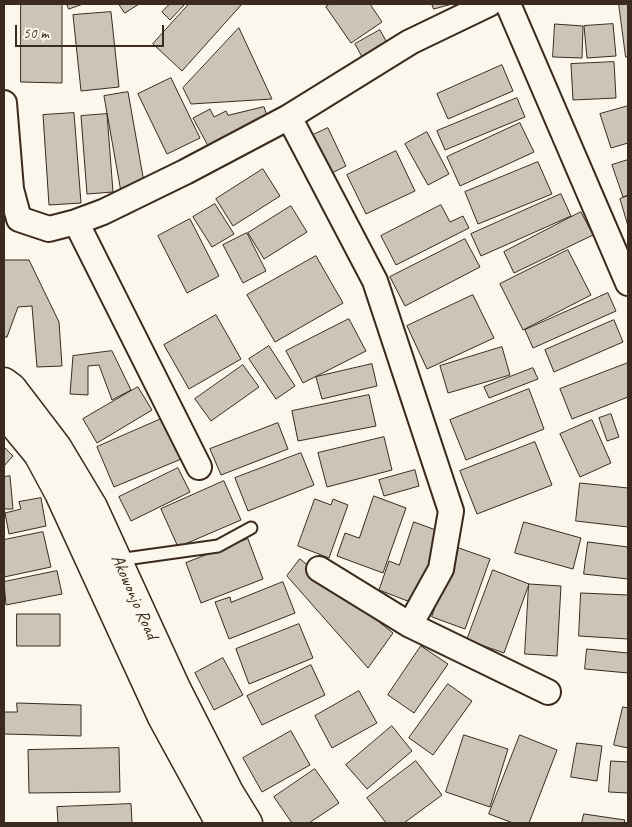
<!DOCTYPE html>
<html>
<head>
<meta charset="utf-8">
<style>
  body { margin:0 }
  #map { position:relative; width:632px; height:827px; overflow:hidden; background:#fbf7ec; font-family:Caveat,sans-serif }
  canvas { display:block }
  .frame { position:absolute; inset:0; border:5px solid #3b2a1e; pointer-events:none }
  .scale { position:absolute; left:15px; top:25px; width:149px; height:22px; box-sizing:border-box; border:2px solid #3b2a1e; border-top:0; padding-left:6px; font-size:15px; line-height:18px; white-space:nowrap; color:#3b2a1e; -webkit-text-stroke:4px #fbf7ec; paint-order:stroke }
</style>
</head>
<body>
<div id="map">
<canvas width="632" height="827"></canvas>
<div class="frame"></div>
<div class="scale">50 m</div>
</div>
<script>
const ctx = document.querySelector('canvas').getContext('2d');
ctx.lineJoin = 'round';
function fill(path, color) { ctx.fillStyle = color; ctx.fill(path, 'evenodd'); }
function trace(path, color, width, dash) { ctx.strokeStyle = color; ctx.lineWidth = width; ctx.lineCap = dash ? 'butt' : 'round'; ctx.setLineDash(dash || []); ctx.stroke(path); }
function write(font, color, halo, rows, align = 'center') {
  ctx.font = font + ' Caveat,sans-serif'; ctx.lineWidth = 4; ctx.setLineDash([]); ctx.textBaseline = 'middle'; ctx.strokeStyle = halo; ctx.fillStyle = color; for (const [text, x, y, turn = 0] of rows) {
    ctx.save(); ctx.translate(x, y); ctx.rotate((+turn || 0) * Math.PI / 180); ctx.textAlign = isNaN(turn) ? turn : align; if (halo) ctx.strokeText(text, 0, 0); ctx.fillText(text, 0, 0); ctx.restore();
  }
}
const building = new Path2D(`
  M21,4H62V83L21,82Z
  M67,4H83L69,9Z
  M119,4H139L125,13Z
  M170,4H185L170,20L162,12Z
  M189,4H242L182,71L153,44Z
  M330,4H370L382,22L351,43L326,7Z
  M432,4H452L434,9Z
  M619,4H628V57H626Z
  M111,12L119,87L81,91L73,15Z
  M555,24L583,26L582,58L553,57Z
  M613,24L616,56L587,58L584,26Z
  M239,28L272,99L191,104L183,88Z
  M380,30L391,50L366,64L355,44Z
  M614,62L616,98L573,100L571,64Z
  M502,65L513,91L448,119L437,94Z
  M171,78L200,138L167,154L138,94Z
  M128,92L145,188L121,192L104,96Z
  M517,98L525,117L445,150L437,131Z
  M628,106V143L611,148L600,114Z
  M264,107L270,125L213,155L193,118L210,109L214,117L226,111L228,115Z
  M74,113L81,203L49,205L43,115Z
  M107,114L113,192L87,194L81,116Z
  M520,123L534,152L460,186L447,157Z
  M328,128L346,166L330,174L313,135Z
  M427,132L449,174L428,185L405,144Z
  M396,151L415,191L366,214L347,175Z
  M628,160V195L623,197L612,165Z
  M538,162L552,194L478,224L465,192Z
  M263,169L280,196L233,226L216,199Z
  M561,194L571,216L481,256L471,234Z
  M628,196V226L620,199Z
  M215,204L234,234L212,247L193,217Z
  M441,205L450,222L463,216L469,228L396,265L381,236Z
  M291,206L307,232L264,259L248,233Z
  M581,212L593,235L514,273L504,252Z
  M190,219L219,276L187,293L158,236Z
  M247,233L266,271L243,283L223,245Z
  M465,239L480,267L405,306L390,277Z
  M568,250L591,295L523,330L500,284Z
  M316,256L343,303L275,342L247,295Z
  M4,260H29L59,322L62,366L37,367L32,306L18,307L7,337H4Z
  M608,293L616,311L533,348L525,330Z
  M473,295L494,338L427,369L407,326Z
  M216,315L241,359L189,389L164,345Z
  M349,319L366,351L303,383L286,351Z
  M614,320L623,342L554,372L545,350Z
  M269,346L295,386L276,399L249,359Z
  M502,347L510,375L448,393L440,366Z
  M112,351L131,390L112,400L99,365L88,366V395L70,394L73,356Z
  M628,363V397L572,419L560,389Z
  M372,364L377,386L322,399L316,377Z
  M243,365L259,387L211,421L195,399Z
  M533,368L538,379L489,398L484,387Z
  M138,387L152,410L97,443L83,419Z
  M529,389L544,429L466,460L450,420Z
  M369,395L376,426L298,441L292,411Z
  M611,414L619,437L607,441L599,418Z
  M168,416L186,457L114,487L97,447Z
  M592,420L611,463L580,477L560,434Z
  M278,423L288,449L221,475L210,449Z
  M384,437L392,470L327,487L318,453Z
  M535,442L552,485L477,514L460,471Z
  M4,447L13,456L4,466Z
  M301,453L314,485L248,511L235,478Z
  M178,468L190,492L131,521L119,497Z
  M415,470L419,486L384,496L379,480Z
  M10,476L13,509H4V477Z
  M224,481L241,520L178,547L161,509Z
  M580,483L628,488V527L576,521Z
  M374,496L406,508L383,573L337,556L345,533L359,538Z
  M41,498L46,526L9,534L5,513L21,509L19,502Z
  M315,499L331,505L333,499L348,505L329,558L298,546Z
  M414,522L444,533L418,605L379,590L389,561L399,565Z
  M524,522L581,538L573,569L515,553Z
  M43,532L51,567L4,577V540Z
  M248,539L263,579L201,603L186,563Z
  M588,542L628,547V579L584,574Z
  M456,547L490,559L465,629L432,617Z
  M300,559L393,633L368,668L287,576Z
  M493,570L529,584L504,653L467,640Z
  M57,571L62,594L6,605L4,582Z
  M283,582L295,613L229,639L215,602L230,597L231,602Z
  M529,584L561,586L557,656L525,654Z
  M581,593L628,595V639L579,636Z
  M17,614H60V646H17Z
  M299,624L313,658L249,684L236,649Z
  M421,646L448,664L414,713L388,695Z
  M587,649L628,653V673L585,669Z
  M223,658L243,695L214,710L195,673Z
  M311,665L325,695L262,725L247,696Z
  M448,684L472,701L433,755L409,738Z
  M359,691L377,723L332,748L315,716Z
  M17,703L81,705V736L4,734V712H17Z
  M623,707L628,708V748L614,745Z
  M392,726L412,751L367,789L346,765Z
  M291,731L310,765L262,792L243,758Z
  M464,735L508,749L490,807L446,792Z
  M520,735L557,750L529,823H513L489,814Z
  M577,743L602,746L597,781L571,777Z
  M119,748L120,792L29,793L28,750Z
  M416,761L442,795L404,823H386L367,798Z
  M611,761L628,762V793L609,792Z
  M315,769L339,803L309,823H292L274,797Z
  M131,804L132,823H58L57,807Z
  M584,814L625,820L624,823H582Z`);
fill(building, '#ccc4b9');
trace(building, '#3b2a1e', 1);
const lane = new Path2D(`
  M118,560L218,546L251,528`);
const street = new Path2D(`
  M508,4L628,283
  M4,103L11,189L19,219L49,229L76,222L103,212L185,172L289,117L410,42L489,4
  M289,117L375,281L451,511L441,569L410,625
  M76,222L199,467
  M319,569L410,625L548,692`);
const secondary = new Path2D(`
  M4,382L12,388L57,447L93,507L176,688L229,792L248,823
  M4,413L38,454L59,493L162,717L220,823`);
trace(lane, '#3b2a1e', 15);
trace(street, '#3b2a1e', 28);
trace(secondary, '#3b2a1e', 31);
trace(lane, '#fbf7ec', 11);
trace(street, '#fbf7ec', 24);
trace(secondary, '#fbf7ec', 28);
write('18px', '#3b2a1e', '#fbf7ec', [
  ["Akowonjo Road",134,597,66]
]);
</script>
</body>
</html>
